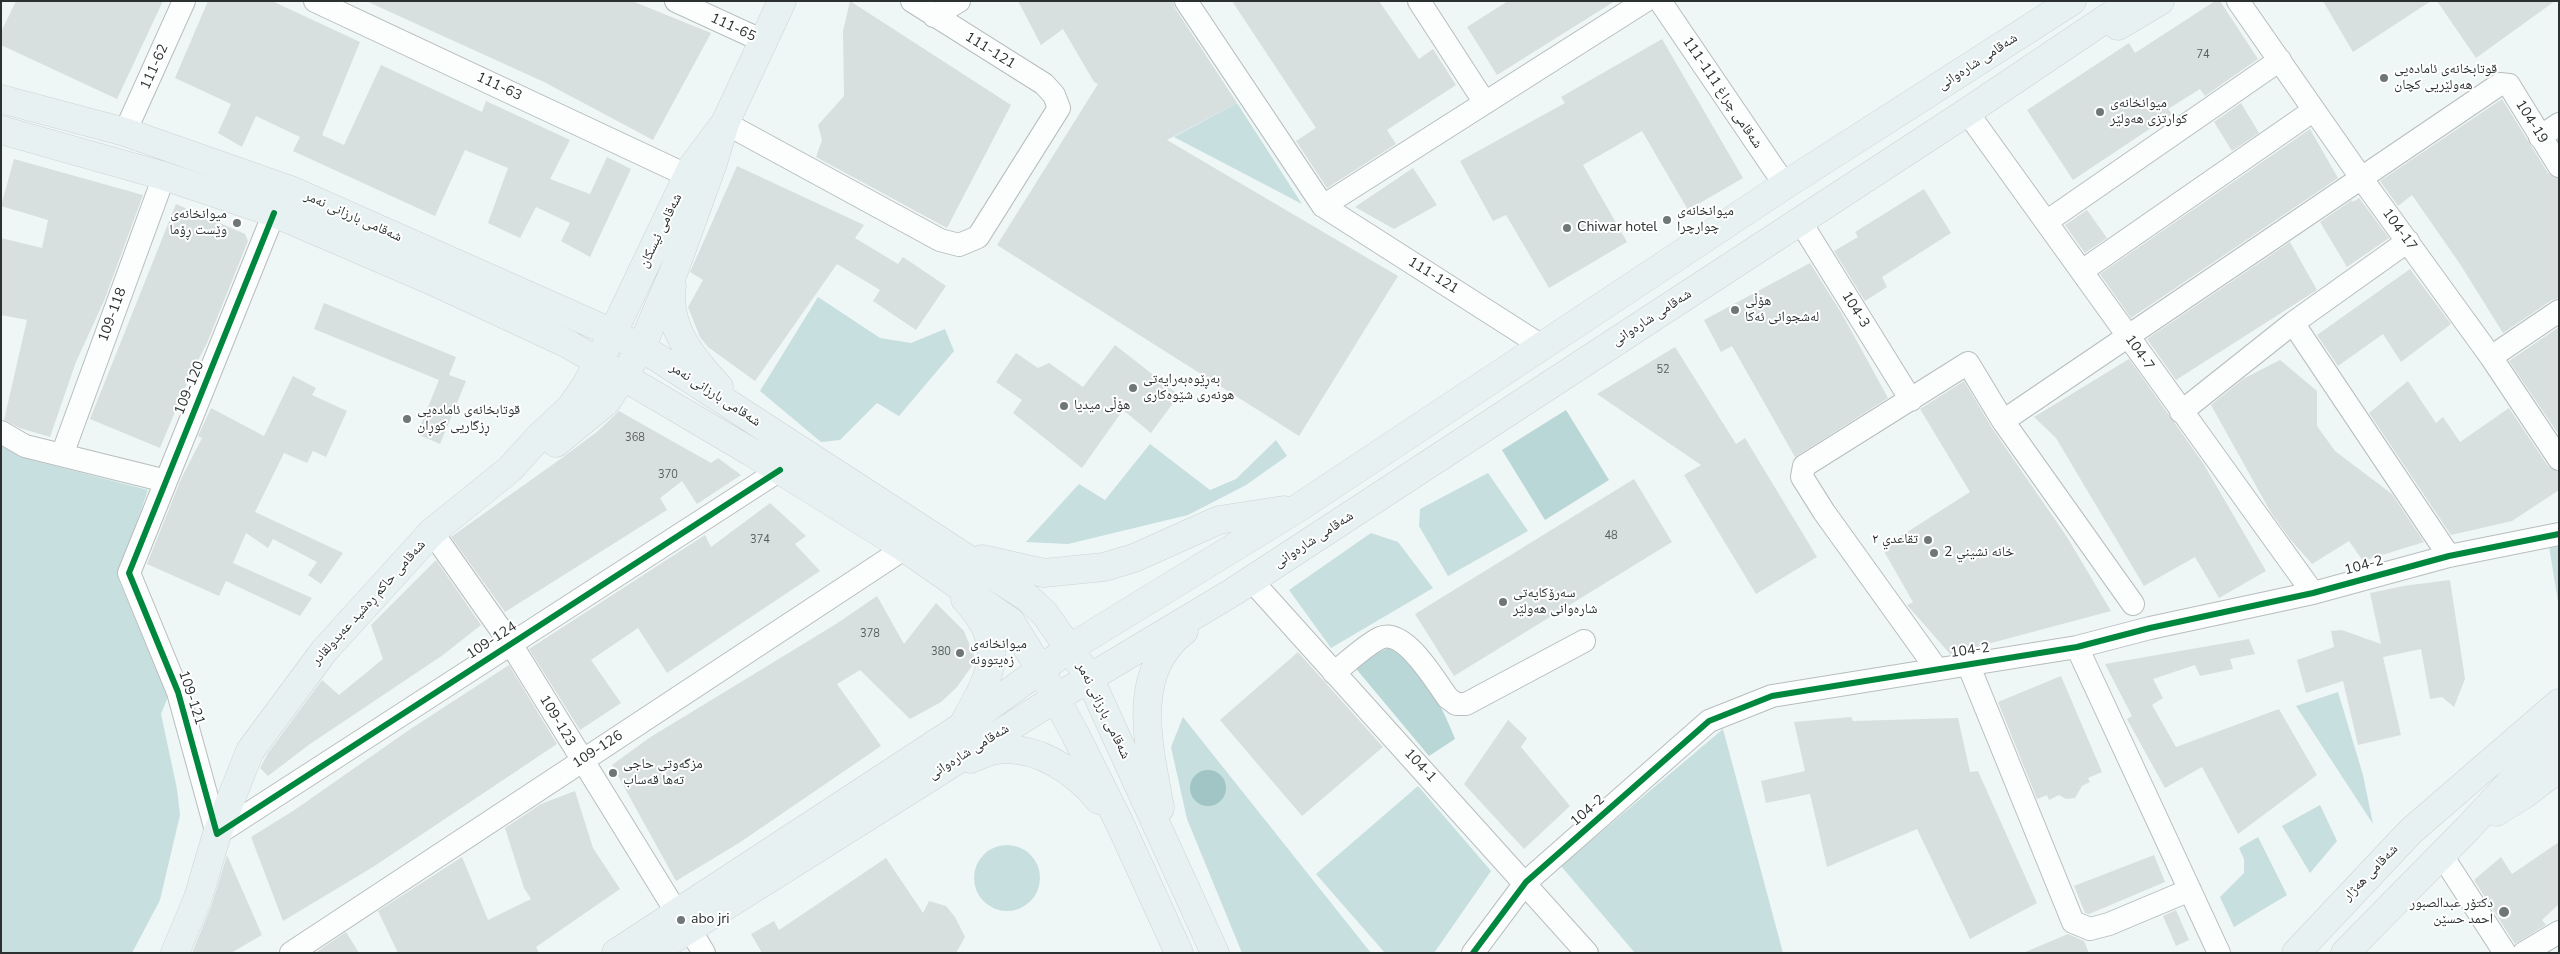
<!DOCTYPE html>
<html>
<head>
<meta charset="utf-8">
<style>
  body { margin:0 }
  #map { position:relative; width:2560px; height:954px; overflow:hidden; background:#eef6f6; font-family:"Nunito Sans",sans-serif }
  canvas { display:block }
  .frame { position:absolute; inset:0; border:2px solid #2b3131; pointer-events:none }
</style>
</head>
<body>
<div id="map">
<canvas width="2560" height="954"></canvas>
<div class="frame"></div>
</div>
<script>
const ctx = document.querySelector('canvas').getContext('2d');
ctx.lineJoin = 'round';
function fill(path, color) { ctx.fillStyle = color; ctx.fill(path, 'evenodd'); }
function trace(path, color, width, dash) { ctx.strokeStyle = color; ctx.lineWidth = width; ctx.lineCap = dash ? 'butt' : 'round'; ctx.setLineDash(dash || []); ctx.stroke(path); }
function write(font, color, halo, rows, align = 'center') {
  ctx.font = font + ' "Nunito Sans","Noto Naskh Arabic",sans-serif'; ctx.lineWidth = 4; ctx.setLineDash([]); ctx.textBaseline = 'middle'; ctx.strokeStyle = halo; ctx.fillStyle = color; for (const [text, x, y, turn = 0] of rows) {
    ctx.save(); ctx.translate(x, y); ctx.rotate((+turn || 0) * Math.PI / 180); ctx.textAlign = isNaN(turn) ? turn : align; if (halo) ctx.strokeText(text, 0, 0); ctx.fillText(text, 0, 0); ctx.restore();
  }
}
fill(new Path2D(`
  M1237,103L1302,204L1174,137Z
  M818,297L880,338L911,343L945,329L954,351L899,416L877,403L840,440L821,442L760,391Z
  M1276,440L1287,456L1246,485L1188,515L1068,544L1026,542L1079,484L1105,500L1150,444L1210,490L1236,479Z
  M1,444L32,460L148,490L118,578L168,697L161,714L177,789L180,815L160,900L132,953H1Z
  M1488,473L1528,531L1448,576L1419,526L1420,509Z
  M1371,533L1398,542L1433,588L1331,648L1289,590Z
  M2559,544V608L2549,546Z
  M2338,692L2363,775L2373,824L2296,706Z
  M1183,717L1371,953H1242L1187,819L1171,747Z
  M1723,729L1783,953H1635L1561,866Z
  M1418,786L1491,871L1434,953H1385L1316,874Z
  M2320,805L2337,841L2310,873L2282,826Z
  M2258,837L2287,895L2234,927L2220,897L2244,873V859L2239,848Z
  M974 878a33 33 0 1 1 66 0a33 33 0 1 1-66 0Z`), '#c7dfdf');
fill(new Path2D(`
  M1566,410L1609,480L1545,520L1502,450Z
  M1394,645C1422,669 1442,705 1455,739L1429,756L1353,665Z`), '#b9d7d7');
fill(new Path2D(`
  M1190 788a18 18 0 1 1 36 0a18 18 0 1 1-36 0Z`), '#a1c5c5');
fill(new Path2D(`
  M16,1H163L117,99L1,45V32Z
  M208,1H272L360,42L322,135L344,145L381,65L482,112L486,101L570,140L550,179L590,194L607,157L631,169L590,257L561,241L570,223L536,207L520,238L488,223L508,168L465,150L435,216L293,151L300,137L256,116L242,147L218,133L231,104L175,78Z
  M366,1H632L711,33L653,140L544,82Z
  M850,1L1011,105L947,228L816,157L822,140L818,125L844,96L843,31Z
  M1018,1H1173L1175,8L1237,103L1167,140L1398,276L1299,436L997,245L1098,84L1094,82L1063,29L1041,45Z
  M1232,1H1379L1419,59L1433,49L1456,85L1387,130L1396,144L1327,188L1296,141L1316,128Z
  M1508,1H1615L1497,75L1467,27Z
  M2215,1H2220L2258,59L2205,96L2200,89L2168,109L2172,114L2073,180L2027,110L2129,43L2135,53Z
  M2323,1H2431L2353,52Z
  M2437,1H2555L2476,58Z
  M1662,39L1743,178L1688,210L1642,131L1583,165L1627,242L1549,288L1506,215L1493,221L1460,161L1565,103L1561,97Z
  M2502,99L2548,173L2559,179V298L2552,300L2503,333L2460,264L2412,195L2398,206L2380,181Z
  M2241,103L2259,133L2232,151L2214,122Z
  M2310,129L2338,178L2131,318L2100,274Z
  M14,159L143,195L104,301L76,362L50,437L20,428L4,420L27,320L1,315V238L42,248L48,220L1,206Z
  M737,166L864,225L855,238L898,264L903,257L946,286L916,330L873,301L880,290L837,264L755,381L708,347L700,337L688,307L703,280L690,272Z
  M1413,168L1437,205L1394,229L1355,207Z
  M1924,189L1951,233L1882,277L1887,287L1865,301L1834,251L1858,237L1855,232Z
  M2359,198L2389,238L2347,267L2320,222L2352,200L2353,202Z
  M176,204L245,234L248,241L207,343L191,374L160,448L90,419Z
  M2087,210L2107,238L2085,253L2065,225Z
  M2290,242L2317,290L2176,380L2147,339Z
  M1810,263L1842,314L1888,398L1795,457L1732,346L1721,352L1704,320Z
  M2410,269L2451,324L2401,362L2383,334L2338,366L2317,335Z
  M324,303L456,357L449,375L466,381L440,444L417,434L439,380L314,329Z
  M2559,327V435L2509,361Z
  M1115,345L1179,395L1151,433L1123,410L1082,468L1013,413L1022,400L996,382L1016,353L1038,368L1049,363L1083,387Z
  M1675,347L1736,444L1745,438L1817,557L1756,594L1684,475L1701,465L1597,394Z
  M2129,359L2203,463L2266,571L2219,598L2195,557L2144,586L2056,438L2034,417Z
  M2280,360L2317,391V426L2335,451L2392,494L2424,542L2363,561L2349,541L2312,564L2290,539L2270,511L2211,405L2243,379Z
  M293,376L316,388L312,395L347,411L326,457L313,451L307,463L284,453L255,512L343,553L321,584L308,575L317,562L273,539L268,548L246,533L233,563L312,598L300,616L226,581L219,596L147,564L181,479L202,438L198,436L211,408L264,436Z
  M1964,381L1992,428L2067,537L2111,611L1950,654L1907,605L1913,602L1882,548L1970,492L1920,409Z
  M2408,381L2436,423L2443,417L2460,442L2509,408L2548,466L2559,472V490L2512,521L2451,535L2369,413Z
  M619,411L711,463L718,458L741,475L697,504L682,481L660,498L667,510L505,612L451,537L566,455L598,431Z
  M1634,479L1672,542L1454,676L1415,614Z
  M770,503L806,536L795,544L820,571L667,673L638,628L591,660L621,703L580,730L529,649L705,535L711,547Z
  M436,560L481,625L443,655L310,744L268,776L260,768L268,753L322,680L339,695L383,659L371,625Z
  M2450,580L2465,679L2454,707L2442,697L2430,699L2421,649L2383,657L2401,735L2358,745L2343,681L2306,693L2297,660L2334,647L2331,631L2342,630L2381,644L2370,593L2403,586Z
  M877,596L904,644L936,603L964,631L975,658L974,663L957,687L941,702L910,719L860,670L837,684L881,746L739,843L676,881L612,765L649,738L836,624Z
  M2249,639L2255,654L2230,659L2233,669L2200,676L2195,665L2153,679L2163,698L2152,705L2176,747L2279,709L2317,775L2238,834L2202,767L2165,788L2127,719L2132,716L2105,664Z
  M1298,652L1383,747L1302,816L1220,720Z
  M509,665L557,744L373,867L283,921L251,837L293,811L409,730Z
  M2061,676L2102,772L2088,778L2090,782L2082,786L2075,798L2066,799L2059,795L2049,800L2047,795L2037,799L1998,702Z
  M1851,717L1853,721L1958,718L1970,772L1978,771L2037,903L1970,939L1917,829L1827,867L1810,794L1766,803L1761,781L1805,771L1794,722Z
  M1508,720L1527,738L1521,747L1570,806L1524,849L1464,784Z
  M575,791L593,848L620,889L536,947L539,953H398L378,911L462,857L488,920L531,899L524,888L505,828L541,804Z
  M2559,842V904L2542,920L2546,925L2515,944L2474,880L2501,857L2512,874Z
  M227,855L262,935L231,953H192L212,904Z
  M2154,855L2165,882L2089,914L2085,913L2074,886Z
  M886,858L923,913L929,901L946,906L955,917L965,937L956,953H762L751,934L774,921L779,930Z
  M2176,910L2189,940L2176,946L2163,916Z
  M346,932L359,953H315Z
  M2068,934L2084,941L2089,953H2023Z`), '#d8dfdf');
const minor = new Path2D(`
  M315,1L682,173
  M676,1L763,41
  M1186,1L1323,206L1542,346
  M1419,1L1485,103
  M1660,1L1785,185
  M2238,1L2362,179L2491,357L2559,459
  M934,16L959,1
  M1967,112L2313,593
  M725,123L940,240L959,245L978,237L1059,108L1054,95L1044,84L912,1
  M125,132L184,1
  M2540,137L2559,124
  M1323,206L1645,1
  M274,213L129,573L178,692L217,834L780,470
  M1800,221L1911,400
  M2046,222L2280,60
  M2082,271L2314,110
  M2293,323L2449,556
  M2491,357L2559,311
  M2181,412L2293,323L2408,241
  M2003,421L2500,84L2509,85L2559,166
  M1,432L25,446L166,481
  M62,455L164,176
  M432,532L511,644L677,913
  M1252,581L1587,953
  M2077,647L2219,953
  M1968,664L2073,922L2090,929L2109,924L2190,890
  M1936,668L1824,512L1802,477L1804,466L1968,363L2003,421L2133,604
  M1334,673C1348,662 1364,646 1380,638C1405,627 1435,681 1448,698L1456,704H1466L1584,641
  M2441,854L2505,953
  M689,928L704,953
  M291,953L905,548
  M1473,953L1526,882L1709,721L1772,696L2077,647L2150,628L2313,593L2449,556L2559,534
  M2524,953L2559,932`);
const major = new Path2D(`
  M2118,26L2160,1
  M1,99L125,132L293,191L613,333L658,358L1028,598L1045,614L1089,677L1215,953
  M1,130L164,176L274,213L439,284L568,344L751,452L905,548L1011,622L1040,669L1075,734L1120,824L1179,953
  M672,285C666,327 691,357 719,387
  M556,443L607,401L641,348L674,271L713,163L725,123L782,1
  M982,559L1044,573L1104,567L1134,558L1219,520L1284,510
  M965,721C992,672 1008,646 965,599
  M971,759C978,756 988,751 996,750C1037,745 1075,771 1099,800
  M1160,808C1150,749 1128,674 1184,631
  M2496,812L2525,794L2559,768
  M175,953L198,898L217,834L250,751L324,651L432,532L510,469L539,437L571,407L586,385L607,345L692,167L725,123
  M616,953L961,727L1070,648L1298,508L1785,185L2072,1
  M651,953L1056,698L1233,592L1967,112L2132,1
  M2296,953L2411,831L2559,703
  M2345,953L2468,828L2518,774L2559,737`);
trace(minor, '#b8bdbd', 24);
trace(major, '#ced3d3', 29);
trace(minor, '#fcfefe', 22);
trace(major, '#e7f1f1', 28);
trace(new Path2D(`
  M274,213L129,573L178,692L217,834L780,470
  M1473,953L1526,882L1709,721L1772,696L2077,647L2150,628L2313,593L2449,556L2559,534`), '#00873e', 6);
for (const [x, y, r, color] of [
  [2384,78,5,"#6f7676"],
  [2100,112,5,"#6f7676"],
  [1667,220,5,"#6f7676"],
  [237,223,5,"#6f7676"],
  [1567,228,5,"#6f7676"],
  [1735,310,5,"#6f7676"],
  [1133,388,5,"#6f7676"],
  [1064,406,5,"#6f7676"],
  [407,419,5,"#6f7676"],
  [1928,540,5,"#6f7676"],
  [1934,553,5,"#6f7676"],
  [1503,602,5,"#6f7676"],
  [960,653,5,"#6f7676"],
  [613,773,5,"#6f7676"],
  [2504,912,6,"#6f7676"],
  [681,920,5,"#6f7676"]
]) { const dot = new Path2D(); dot.arc(x, y, r, 0, 2 * Math.PI); ctx.fillStyle = color; ctx.fill(dot); trace(dot, '#fff', 2); }
write('11px', '#575e5e', null, [
  ["74",2203,55],
  ["52",1663,370],
  ["368",635,438],
  ["370",668,475],
  ["48",1611,536],
  ["374",760,540],
  ["378",870,634],
  ["380",941,652]
]);
write('14px', '#2b3131', '#fff', [
  ["111-65",733,28,25],
  ["111-121",990,51,32],
  ["شەقامی شارەوانی",1978,62,-33],
  ["111-62",155,67,-66],
  ["111-63",499,87,25],
  ["شەقامی چراغ 111-111",1722,93,56],
  ["104-19",2531,122,58],
  ["شەقامی بارزانی نەمر",353,217,24],
  ["104-17",2399,230,54],
  ["شەقامی ئیسکان",661,231,-64],
  ["111-121",1433,276,32],
  ["104-3",1855,310,58],
  ["109-118",113,315,-70],
  ["شەقامی شارەوانی",1652,318,-33],
  ["104-7",2139,353,55],
  ["109-120",190,388,-68],
  ["شەقامی بارزانی نەمر",715,395,33],
  ["شەقامی شارەوانی",1314,540,-33],
  ["104-2",2364,566,-15],
  ["شەقامی حاکم ڕەشید عەبدولقادر",369,603,-48],
  ["109-124",492,641,-33],
  ["104-2",1970,651,-8],
  ["109-121",191,698,72],
  ["شەقامی بارزانی نەمر",1103,711,64],
  ["109-123",557,721,59],
  ["109-126",598,750,-33],
  ["شەقامی شارەوانی",969,752,-32],
  ["104-1",1420,766,47],
  ["104-2",1588,811,-41],
  ["شەقامی هەژار",2371,873,-46]
]);
write('14px', '#2b3131', '#fff', [
  ["قوتابخانەی ئامادەیی",2394,70],
  ["هەولێریی کچان",2394,86],
  ["میوانخانەی",2110,104],
  ["کوارتزی هەولێر",2110,120],
  ["میوانخانەی",1677,212],
  ["چوارچرا",1677,228],
  ["میوانخانەی",227,215,"right"],
  ["وێست ڕۆما",227,231,"right"],
  ["Chiwar hotel",1577,228],
  ["هۆڵی",1745,302],
  ["لەشجوانی ئەکا",1745,318],
  ["بەڕێوەبەرایەتی",1143,380],
  ["هونەری شێوەکاری",1143,396],
  ["هۆڵی میدیا",1074,406],
  ["قوتابخانەی ئامادەیی",417,411],
  ["ڕزگاریی کوڕان",417,427],
  ["تقاعدي ٢",1918,540,"right"],
  ["خانه نشيني 2",1944,553],
  ["سەرۆکایەتی",1513,594],
  ["شارەوانی هەولێر",1513,610],
  ["میوانخانەی",970,645],
  ["زەیتوونە",970,661],
  ["مزگەوتی حاجی",623,765],
  ["تەها قەساب",623,781],
  ["دکتۆر عبدالصبور",2493,904,"right"],
  ["احمد حسێن",2493,920,"right"],
  ["abo jri",691,920]
], 'left');
</script>
</body>
</html>
